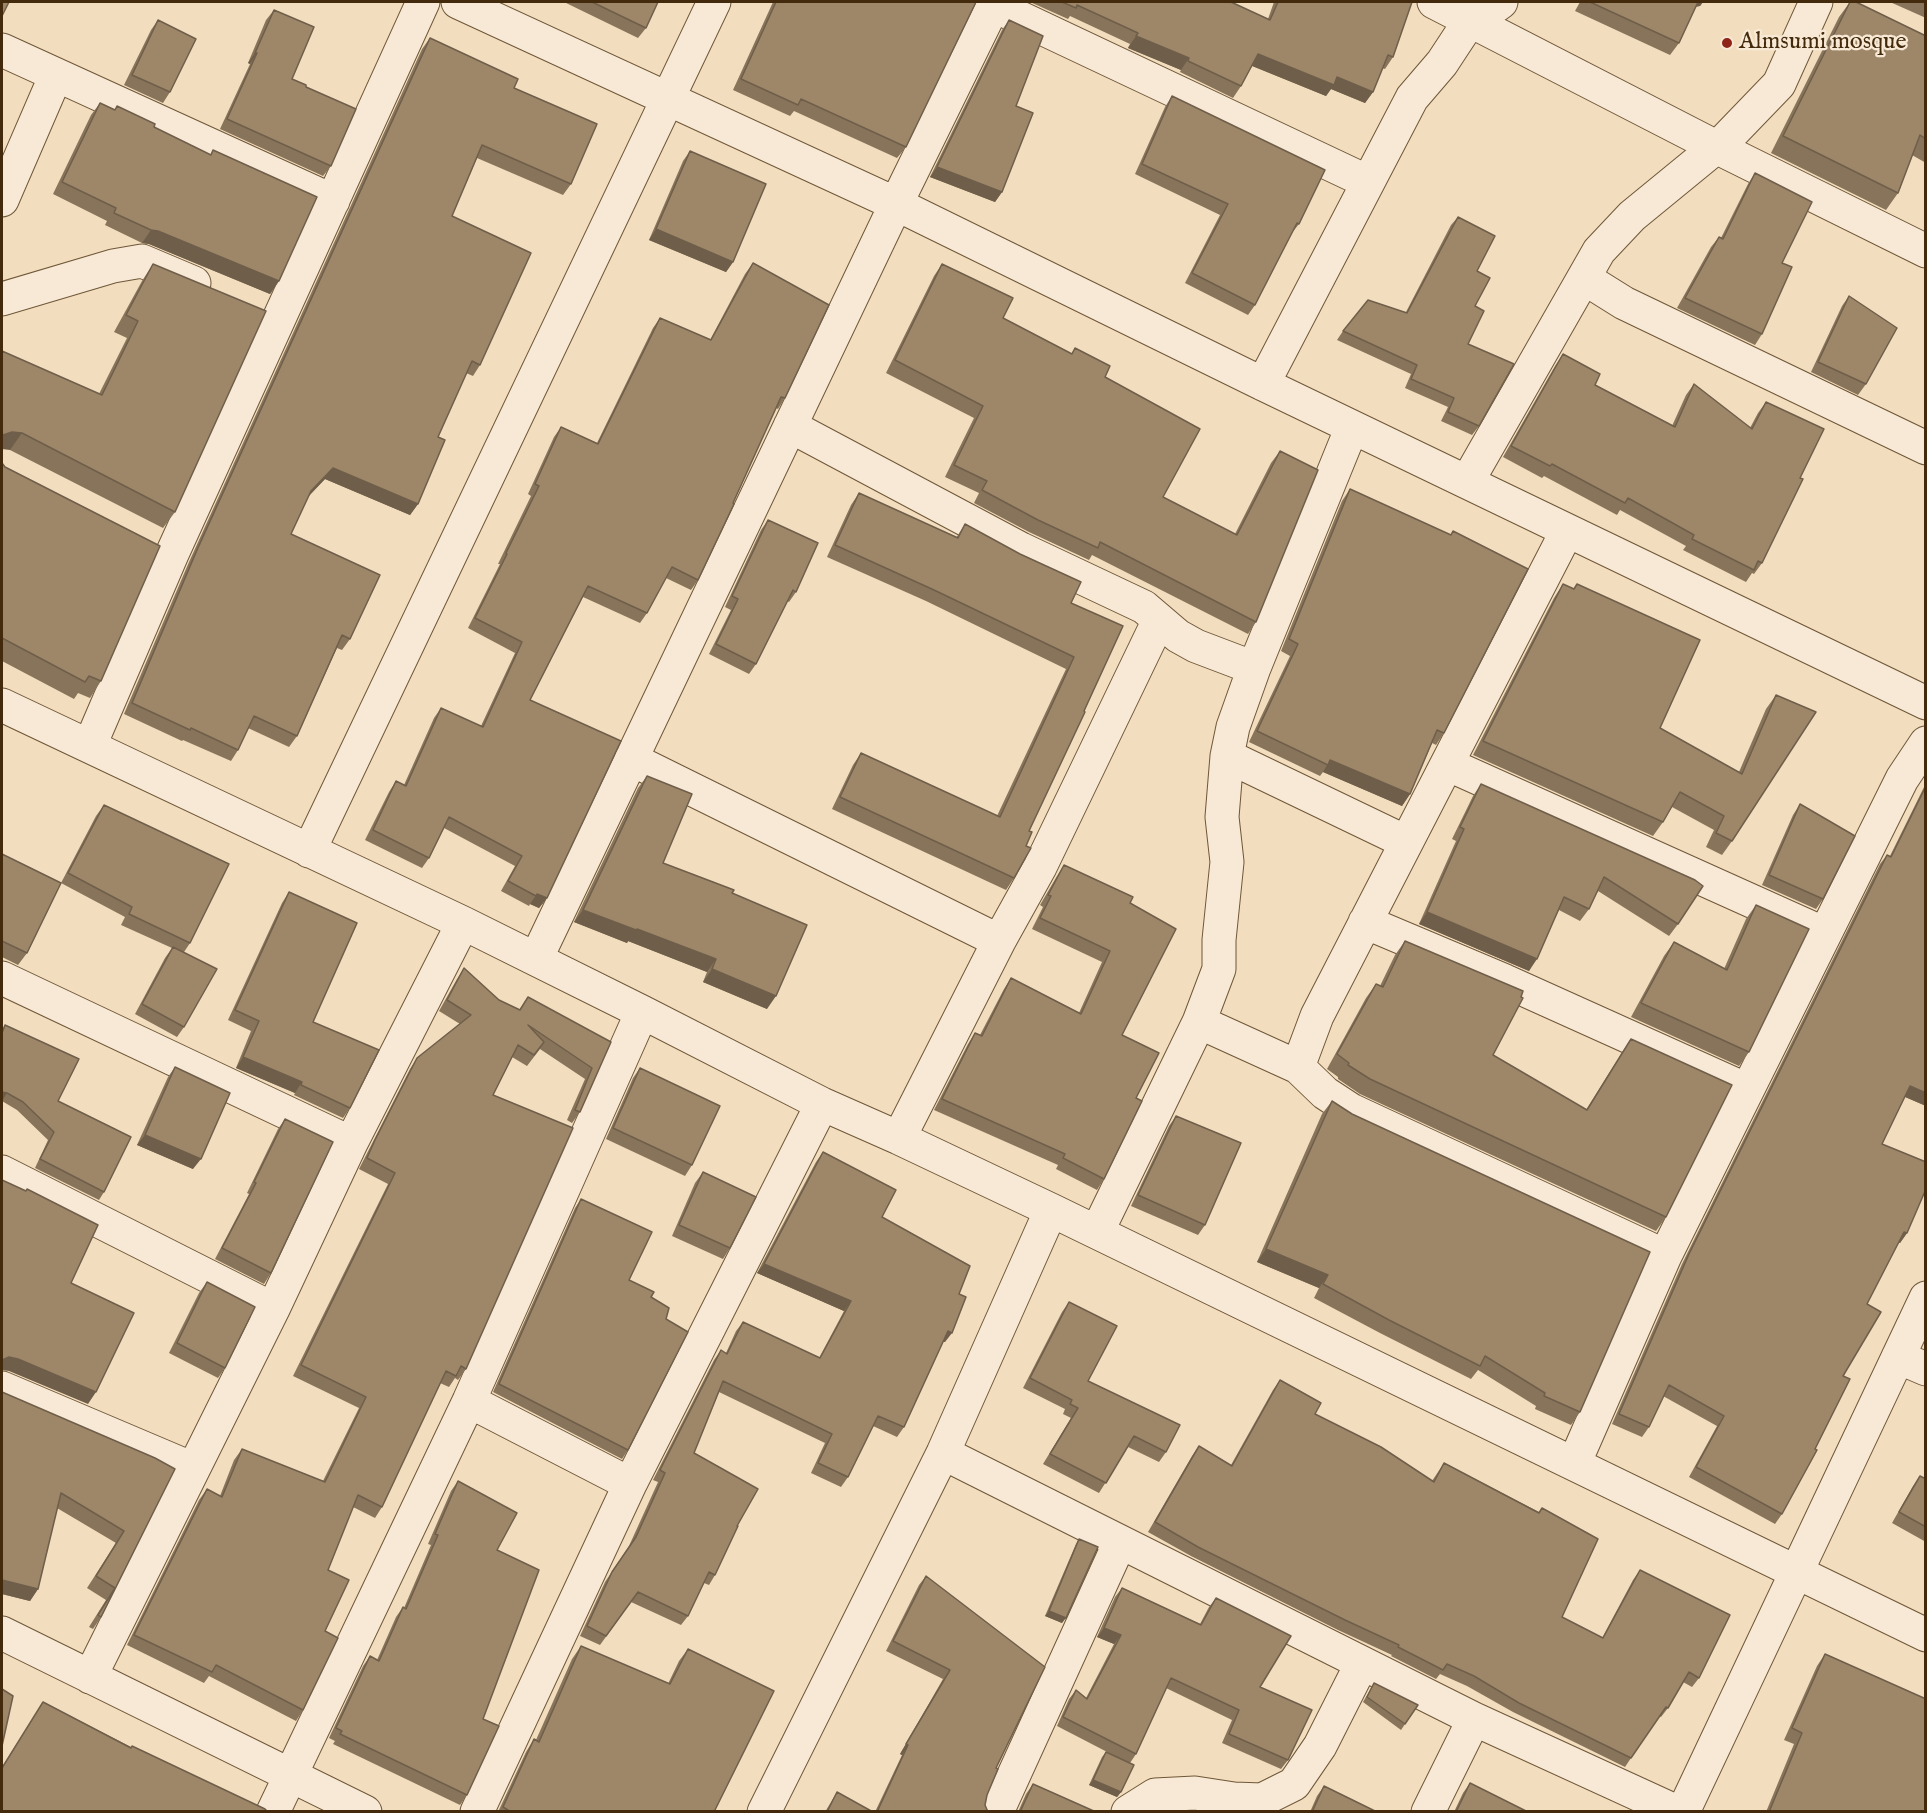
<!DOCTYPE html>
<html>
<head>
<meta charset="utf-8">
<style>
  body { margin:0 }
  #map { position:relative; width:1927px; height:1813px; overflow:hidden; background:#f2ddbe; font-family:"IM FELL English",serif }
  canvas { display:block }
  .frame { position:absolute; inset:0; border:3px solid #432a0c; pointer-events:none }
</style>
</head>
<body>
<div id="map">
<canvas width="1927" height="1813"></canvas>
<div class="frame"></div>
</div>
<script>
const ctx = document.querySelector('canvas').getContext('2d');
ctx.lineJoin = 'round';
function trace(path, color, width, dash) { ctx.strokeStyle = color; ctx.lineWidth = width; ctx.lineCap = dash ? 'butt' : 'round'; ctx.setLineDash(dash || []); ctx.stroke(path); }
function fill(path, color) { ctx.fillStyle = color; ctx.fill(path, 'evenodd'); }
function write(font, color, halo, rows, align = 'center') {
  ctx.font = font + ' "IM FELL English",serif'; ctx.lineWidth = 4.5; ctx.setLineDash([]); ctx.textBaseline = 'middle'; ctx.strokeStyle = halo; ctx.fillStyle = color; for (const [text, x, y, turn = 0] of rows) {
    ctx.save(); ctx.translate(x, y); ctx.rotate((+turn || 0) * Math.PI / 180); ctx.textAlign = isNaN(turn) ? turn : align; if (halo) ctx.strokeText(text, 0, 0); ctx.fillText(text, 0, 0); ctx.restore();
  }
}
const minor = new Path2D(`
  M458,2L896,204L1263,384L1926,703
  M1434,2L1716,147L1926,251
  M993,5L1368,182
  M2,50L333,201
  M2,200L56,75
  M1584,278L1624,303L1926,448
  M2,299L113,266L142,261L194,283
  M1263,384L1412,98L1442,63L1465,28L1501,2
  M790,426L1021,549L1144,607L1178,636L1196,646L1254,668
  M1467,482L1599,251L1632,216L1726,139L1779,84L1816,2
  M1567,531L1317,1016L1298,1067L1325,1093L1351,1110L1665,1256
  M2,705L463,923L642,1012L822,1104L899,1138L1051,1210L1926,1635
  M90,745L172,554L423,2
  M1227,756L1406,842
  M631,759L999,941
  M1447,764L1825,934
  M309,851L714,2
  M1365,922L1505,981L1747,1090
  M536,959L896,204L995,2
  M2,978L351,1143
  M1199,1022L1298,1067
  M899,1138L999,941L1040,867L1159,620
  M2,1172L273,1309
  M1097,1232L1199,1022L1219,969V940L1227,862L1222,817L1227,756L1233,727L1254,668L1352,427
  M1898,1357L1926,1369
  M2,1388L193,1469
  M469,1401L630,1484
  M943,1453L1474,1719L1677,1812
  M1574,1464L1665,1256L1902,779L1926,743
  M2,1633L365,1812
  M90,1677L273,1309L351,1143L463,923
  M273,1812L469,1401L642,1012
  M477,1812L630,1484L822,1104
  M764,1812L943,1453L1051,1210
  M997,1812L1120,1542
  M1128,1812L1155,1795L1195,1793L1234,1799L1262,1800L1294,1784L1320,1746L1362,1663
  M1428,1812L1474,1719
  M1683,1812L1926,1298`);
trace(minor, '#6f5738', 35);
trace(minor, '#f7e9d5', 33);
fill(new Path2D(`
  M564,2H658L646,28L638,38Z
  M773,2H976L906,147L897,158L794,111L790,116L733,90Z
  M1030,2H1231L1268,19L1274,2H1412L1393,57L1385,69L1382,68L1373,92L1365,103L1331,89L1326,96L1252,66L1241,86L1233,98L1180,72L1181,70L1128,48L1130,44L1070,16L1068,19Z
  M1580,2H1703L1700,6L1695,7L1679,43L1670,55L1575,11Z
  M1850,2L1926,36V163L1912,155L1898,193L1886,210L1771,153L1839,17Z
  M1890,2H1926V18Z
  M274,10L292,79L306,87L331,166L323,176L220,129L250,64L248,63L266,20Z
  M158,20L170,92L163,103L124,85L151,30Z
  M1009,20L1016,106L1002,192L995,202L930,177L1002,30Z
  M430,38L514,88L571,184L563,195L477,158L452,216L480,365L473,376L466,373L438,437L418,504L410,515L325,479L308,497L291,534L350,639L342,650L337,648L297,736L289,747L248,728L238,750L231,761L183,740L182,741L124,714L189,562L422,49Z
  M1172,96L1299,224L1291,234L1255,305L1248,315L1185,283L1220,215L1135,174L1165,107Z
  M100,103L115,110L117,106L154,127L210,155L213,150L279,281L270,294L149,244L142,243L105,225L107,221L53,194L91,115Z
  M690,151L733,262L726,272L649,240L683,161Z
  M1755,173L1782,263L1762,334L1755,345L1677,308L1711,247L1719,237L1721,238L1748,184Z
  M1458,217L1477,271L1475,306L1468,344L1479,426L1472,435L1441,421L1448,407L1405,388L1411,374L1337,340L1343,331L1406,312L1451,225Z
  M753,263L785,398L778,409L776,408L698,580L691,590L666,578L647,613L640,623L583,597L530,700L547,898L539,908L530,904L529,906L501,891L515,866L444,828L429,858L422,868L365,840L389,792L396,781L404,785L434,718L441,708L481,726L515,653L468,628L500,564H498L531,496L528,494L554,437L561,427L597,443L653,328L660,318L710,340L745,274Z
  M153,264L175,512L163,528L10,450L2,351L99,394L127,338L114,332L142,281Z
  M942,264L1003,318L1071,354L1075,348L1105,377L1163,497L1235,534L1271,463L1280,451L1256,622L1248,634L1092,555L1089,560L1029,532L974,503L979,493L945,477L974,418L886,373L934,276Z
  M1849,296L1866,384L1858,395L1811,372L1842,306Z
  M1563,354L1595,385L1672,426L1686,395L1694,384L1750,428L1758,413L1766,402L1800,478L1762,563L1754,574L1752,573L1746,582L1683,550L1686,546L1620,510L1617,515L1544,476L1542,478L1503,457L1555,366Z
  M2,463L101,681L90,698L78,693L74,699L2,661Z
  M1350,489L1450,535L1453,531L1444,733L1436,745L1432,743L1410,794L1402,806L1323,772L1320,776L1249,742L1290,656L1281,651L1342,501Z
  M859,493L956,538L965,524L1071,603L1123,626L1029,831L1026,846L1014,878L1006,890L832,809L853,765L861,753L997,816L1066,669L926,601L827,557L851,505Z
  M768,520L796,592L789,602L787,601L756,664L749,674L709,654L731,610L725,607L761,530Z
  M1563,584L1574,589L1577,584L1660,728L1739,772L1766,709L1776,695L1732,841L1722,855L1706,847L1714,830L1672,807L1663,822L1653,836L1473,755L1554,598Z
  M647,776L663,863L732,893L767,1009L703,982L707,972L628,941L627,943L574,922L638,788Z
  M1926,783V1106L1905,1097L1882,1144L1907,1233L1900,1243L1899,1242L1867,1304L1843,1376L1782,1514L1775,1524L1689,1477L1717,1426L1663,1396L1649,1427L1642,1437L1612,1424L1682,1264L1880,864L1887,855L1890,856Z
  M1481,784L1678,924L1669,936L1598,891L1589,909L1580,921L1559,910L1529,971L1419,924L1456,841L1452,839L1473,796Z
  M1800,804L1823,899L1816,909L1762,885L1793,815Z
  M104,805L190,943L184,952V1027L177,1037L135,1014L165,958L172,948L121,925L125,917L61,883L27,953L18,965L2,957V854L61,883L96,816Z
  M1064,865L1130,903L1122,1035L1136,1098L1104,1179L1097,1190L1056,1169L1058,1165L934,1110L968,1044L975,1033L980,1035L1004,989L1011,978L1079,1013L1102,962L1032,929L1043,907L1040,905L1057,876Z
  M289,892L313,1022L350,1108L343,1118L294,1095L295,1093L236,1068L251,1031L228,1020L282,903Z
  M1756,905L1749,1052L1739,1066L1631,1017L1664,956L1674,942L1724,969L1746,919Z
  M1405,941L1493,1055L1586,1110L1621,1054L1631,1039L1666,1217L1656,1231L1360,1094L1338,1079V1077L1327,1069L1366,998L1376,984L1380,986L1395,955Z
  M464,968L499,1000L519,1010L528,997L611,1042L580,1112L572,1123L567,1120L585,1079L540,1049L527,1066L512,1057L493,1095L466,1369L458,1380L455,1378L449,1387L440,1383L382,1507L375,1518L353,1507L328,1570L325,1631L303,1710L296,1721L209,1676L204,1683L127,1645L199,1500L207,1489L220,1496L234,1460L242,1449L323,1481L359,1408L293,1376L388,1184L359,1169L410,1069L417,1058L460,1024L439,1011L457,979Z
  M5,1025L58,1101L104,1192L99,1200L35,1168L48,1140L17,1110L2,1101V1030Z
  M175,1067L193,1169L137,1145L168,1077Z
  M640,1068L692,1165L685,1176L606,1139L633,1078Z
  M1332,1101L1580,1412L1571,1425L1535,1409L1536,1406L1478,1370L1471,1379L1380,1333L1314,1298L1319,1288L1257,1262L1322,1114Z
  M1176,1116L1205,1225L1198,1235L1131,1206L1169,1126Z
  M285,1119L271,1273L264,1284L215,1259L249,1194L247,1193L278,1129Z
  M823,1152L882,1217L959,1294L945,1342H943L904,1427L897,1437L873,1426L848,1477L841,1487L811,1473L825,1443L719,1392L694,1453L737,1526L715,1575L709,1585L704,1583L688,1616L681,1625L631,1602L600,1645L580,1636L605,1582L629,1546L658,1482L653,1480L714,1360L721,1350L726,1353L736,1331L743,1322L819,1358L844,1311L757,1273L816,1162Z
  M703,1172L730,1248L723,1259L672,1236L695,1183Z
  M581,1199L629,1280L651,1297L628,1450L622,1459L493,1392L575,1208Z
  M207,1282L225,1368L218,1378L169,1353L199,1293Z
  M1069,1302L1088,1381L1166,1452L1159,1462L1128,1447L1099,1493L1043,1464L1071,1418L1063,1414L1065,1409L1023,1388L1062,1312Z
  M1280,1380L1315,1414L1432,1481L1444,1463L1539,1512L1542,1508L1562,1617L1602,1638L1633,1580L1640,1570L1699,1678L1692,1687L1683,1682L1668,1708L1661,1717L1659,1716L1625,1767L1513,1712L1467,1686L1440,1674L1436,1679L1391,1656L1392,1655L1338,1630L1191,1556L1148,1532L1192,1456L1199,1446L1231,1465L1273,1390Z
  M2,1392L175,1469L101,1617L93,1629L89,1627L106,1600L87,1588L116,1543L57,1508L38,1589L30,1601L2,1594Z
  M1920,1476L1926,1479V1542L1892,1523L1913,1486Z
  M458,1481L497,1550L483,1719L467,1795L460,1805L333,1744L335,1741L329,1738L363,1666L370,1656L377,1660L396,1617L403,1607L404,1608L431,1545L428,1544L451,1491Z
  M1079,1539L1062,1623L1045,1616L1076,1544Z
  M926,1576L996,1768L987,1795L985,1805L988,1812H875L902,1755L900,1754L943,1679L886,1651L919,1585Z
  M1122,1588L1200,1624L1209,1607L1216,1598L1260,1687L1288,1760L1281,1769L1222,1743L1232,1720L1166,1688L1136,1754L1130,1763L1121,1792L1117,1797L1089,1785L1102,1757L1106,1752L1113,1755L1057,1726L1069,1699L1076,1690L1086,1698L1114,1644L1097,1637L1115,1597Z
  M581,1646L668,1684L679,1661L688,1649L714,1812H498L526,1752L534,1739L536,1740L572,1659Z
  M1825,1654L1926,1812H1766L1794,1744L1784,1740L1817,1666Z
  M1374,1683L1418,1705L1401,1730L1363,1702Z
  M43,1702L131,1747L2,1812V1767Z
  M1470,1783L1528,1812H1454L1463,1793Z
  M1033,1784L1096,1812H1018L1026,1794Z
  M1324,1786L1377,1812H1310L1317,1796Z
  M837,1792L873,1812H825Z`), '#88745a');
fill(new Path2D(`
  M1696,2H1703L1700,6L1692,7Z
  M1136,36L1189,58L1181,70L1128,48Z
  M255,53H257L250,64L248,63Z
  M1258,54L1337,77L1373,92L1365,103L1331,89L1326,96L1250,65Z
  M937,167L1002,192L995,202L930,177Z
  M656,229L733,262L726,272L649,240Z
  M151,230L158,231L279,281L270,294L149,244L142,243Z
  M12,432L22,433L10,450L2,449V437L3,435Z
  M333,468L418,504L410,515L325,479L303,502L311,491Z
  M1330,760L1410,794L1402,806L1323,772Z
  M537,894L547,898L539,908L530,904Z
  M583,910L637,929L716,959L707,972L628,941L627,943L574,922Z
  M1427,912L1537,959L1529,971L1419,924Z
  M712,969L776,996L767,1009L703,982Z
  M243,1057L302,1082L295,1093L236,1068Z
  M1910,1086L1926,1093V1106L1903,1096Z
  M2,1092L7,1093L2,1101Z
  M145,1135L201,1159L193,1169L137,1145Z
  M1904,1232L1907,1233L1900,1243L1897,1242Z
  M1266,1249L1328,1275L1319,1288L1257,1262Z
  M764,1264L851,1301L844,1311L757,1273Z
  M948,1331L952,1333L945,1342L941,1341Z
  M9,1357L18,1359L96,1392L88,1404L9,1371L2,1370V1360Z
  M2,1580L38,1589L30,1601L2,1594Z
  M1049,1611L1066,1618L1062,1623L1045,1616Z
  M1104,1628L1121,1635L1114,1644L1097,1637Z
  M906,1744L908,1745L902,1755L900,1754Z
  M1093,1780L1121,1792L1117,1797L1089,1785Z`), '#6f5e4a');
const building = new Path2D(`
  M2,2H9L2,16Z
  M592,2H658L646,28Z
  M776,2H976L906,147L801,99L798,105L741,79Z
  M1062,2H1231L1270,20L1278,2H1412L1393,57L1388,55L1373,92L1337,77L1334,85L1258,54L1241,86L1188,61L1189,58L1136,36L1138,33L1077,5L1076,8Z
  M1590,2H1698L1679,43Z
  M1850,2H1856L1926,36V139L1920,135L1898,193L1783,136Z
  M274,10L314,27L292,79L306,85V87L356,109L331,166L227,119L257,53H255Z
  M158,20L196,39L170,92L132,75Z
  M1009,20L1043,36L1016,106L1033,113L1002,192L937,167Z
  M430,38L518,79L514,88L597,124L571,184L482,145L452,216L531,253L480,365L472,361L438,437L445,440L418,504L333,468L311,491L291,534L380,575L350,639L342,635L297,736L254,716L238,750L191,728L190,730L132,703L197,550Z
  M1172,96L1325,170L1299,224L1297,223L1255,305L1192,273L1228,204L1142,164Z
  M100,103L115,110L117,106L155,124L154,127L211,155L213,150L317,197L279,281L158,231L151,230L114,213L116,208L62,182Z
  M690,151L766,184L733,262L656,229Z
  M1755,173L1812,202L1782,263L1792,267L1762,334L1685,298L1719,237L1723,239Z
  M1458,217L1495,236L1477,271L1490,278L1475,306L1484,311L1468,344L1514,364L1479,426L1448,412L1454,398L1411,379L1417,365L1343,331L1368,300L1407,313Z
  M753,263L829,305L785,398L781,397L733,503L734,504L698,580L672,567L647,613L588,586L530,700L621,741L547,898L537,894L536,896L508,881L522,856L449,817L429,858L373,830L396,781L406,786L441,708L483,727L522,642L475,618L507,554L506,553L539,486L535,484L561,427L598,444L660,318L711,340Z
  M153,264L266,311L175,512L22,433L12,432L3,435L2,437V351L102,395L138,321L126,315Z
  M942,264L1013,298L1003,318L1072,354L1075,348L1110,366L1105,377L1200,429L1163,497L1237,535L1280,451L1318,470L1256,622L1100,542L1098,548L1038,520L982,490L987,481L954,465L983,406L895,360Z
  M1849,296L1897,328L1866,384L1818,362Z
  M1563,354L1600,374L1595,385L1675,427L1694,384L1752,429L1766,402L1824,429L1800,478L1803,479L1762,563L1758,561L1754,570L1692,539L1694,535L1628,498L1625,503L1552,464L1550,466L1511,446Z
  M2,463L5,467L160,546L101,681L89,676L85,682L2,638Z
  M1350,489L1451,535L1453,531L1528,569L1444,733L1437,730L1410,794L1330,760L1328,765L1257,731L1298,644L1289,639Z
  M859,493L958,538L965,524L1020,554L1081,582L1071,603L1123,626L1084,711L1085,712L1029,831L1032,832L1026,846L1031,848L1014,878L840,797L861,753L1000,817L1074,657L934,590L835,545Z
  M768,520L818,543L796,592L793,590L756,664L716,644L738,599L732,596Z
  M1563,584L1574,589L1577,584L1700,640L1660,728L1742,774L1776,695L1816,712L1732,841L1716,833L1724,816L1680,792L1663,822L1483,741Z
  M647,776L692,794L663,863L734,890L732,893L807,925L776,996L712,969L716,959L637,929L636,930L583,910Z
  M1481,784L1695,880L1703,886L1678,924L1604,877L1589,909L1564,897L1537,959L1427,912L1464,829L1460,827Z
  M1926,786V1093L1910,1086L1882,1144L1926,1162V1189L1907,1233L1904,1232L1867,1304L1881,1312L1843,1376L1850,1379L1815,1449L1817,1450L1782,1514L1696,1467L1724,1416L1669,1385L1649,1427L1619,1414L1689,1254L1887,855L1891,857Z
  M1800,804L1855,836L1823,899L1769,875Z
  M104,805L229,864L190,943L129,914L132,907L68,873Z
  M2,854L61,883L27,953L2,941Z
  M1064,865L1133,897L1130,903L1176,929L1122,1035L1159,1053L1136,1098L1142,1101L1104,1179L1063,1158L1065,1154L942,1099L975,1033L982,1036L1011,978L1081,1014L1110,951L1040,918L1051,896L1048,895Z
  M289,892L357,923L313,1022L379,1050L350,1108L301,1085L302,1082L243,1057L259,1021L235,1010Z
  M1756,905L1809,929L1749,1052L1641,1003L1674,942L1727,970Z
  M1405,941L1523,991L1521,997L1523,998L1493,1055L1587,1110L1631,1039L1732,1085L1666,1217L1370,1079L1348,1065L1349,1063L1337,1054L1376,984L1383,987Z
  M173,947L217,969L184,1027L142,1004Z
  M464,968L499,1000L520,1010L528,997L611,1042L580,1112L575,1110L592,1068L528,1025L544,1042L534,1055L518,1045L493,1095L573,1128L466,1369L461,1366L456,1376L446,1371L382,1507L358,1495L328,1570L349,1580L325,1631L338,1638L303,1710L216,1665L212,1672L134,1635L207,1489L222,1497L242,1449L325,1482L366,1397L301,1365L395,1173L367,1158L375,1140L417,1058L471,1015L447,1000Z
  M5,1025L79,1059L58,1101L131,1137L104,1192L40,1159L54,1132L23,1102L7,1093L2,1092V1033Z
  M175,1067L230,1093L201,1159L145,1135Z
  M640,1068L720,1106L692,1165L613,1128Z
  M1332,1101L1352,1114L1650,1252L1580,1412L1544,1396L1545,1393L1485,1356L1480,1366L1389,1320L1323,1284L1328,1275L1266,1249Z
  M1176,1116L1241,1143L1205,1225L1138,1195Z
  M285,1119L333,1142L271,1273L222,1248L256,1183L254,1182Z
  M823,1152L896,1190L882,1217L970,1266L959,1294L966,1297L952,1333L948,1331L904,1427L878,1416L848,1477L818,1463L832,1434L723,1381L694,1453L758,1489L737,1526H738L715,1575L709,1572L688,1616L638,1592L606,1636L587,1626L612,1572L636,1537L665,1473L660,1470L721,1350L727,1354L743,1322L820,1358L851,1301L764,1264Z
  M703,1172L756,1197L730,1248L679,1225Z
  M2,1180L26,1191L27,1189L98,1225L71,1283L134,1313L96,1392L18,1359L9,1357L2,1360Z
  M581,1199L652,1232L629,1280L654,1292L651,1297L669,1308L666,1319L688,1332L628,1450L499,1384Z
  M207,1282L255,1307L225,1368L177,1343Z
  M1069,1302L1117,1326L1088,1381L1180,1425L1166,1452L1134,1436L1106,1483L1050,1454L1078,1408L1070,1404L1072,1400L1030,1378Z
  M1280,1380L1321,1403L1315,1414L1381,1447L1434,1482L1444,1463L1539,1513L1542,1508L1598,1539L1562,1617L1603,1638L1640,1570L1730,1615L1699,1678L1689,1672L1668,1708L1666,1707L1631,1758L1519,1703L1474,1676L1447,1664L1443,1670L1398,1647L1399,1645L1345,1620L1198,1547L1155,1522L1199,1446L1232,1466Z
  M2,1392L155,1458L175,1469L101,1617L98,1615L115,1588L96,1576L124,1531L61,1493L38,1589L2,1580Z
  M1920,1476L1926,1479V1527L1899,1512Z
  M458,1481L517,1513L497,1550L539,1570L483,1719L499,1726L467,1795L340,1734L342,1731L336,1728L370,1656L379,1661L403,1607L406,1609L438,1535L435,1534Z
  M1079,1539L1098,1547L1066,1618L1049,1611Z
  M926,1576L1045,1667L996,1768L998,1769L987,1795L985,1805L988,1812H877L908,1745L906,1744L950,1670L893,1641Z
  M1122,1588L1201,1625L1216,1598L1291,1636L1260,1687L1312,1710L1288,1760L1229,1734L1239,1710L1171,1678L1136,1754L1063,1717L1076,1690L1087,1699L1121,1635L1104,1628Z
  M581,1646L670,1684L688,1649L774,1691L714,1812H511L503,1807L534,1739L539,1742Z
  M1825,1654L1926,1699V1812H1769L1802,1733L1792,1728Z
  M1374,1683L1418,1705L1405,1724L1367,1697Z
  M2,1689L13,1696L2,1746Z
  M43,1702L131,1748L132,1746L265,1809L268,1812H2V1768Z
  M1106,1752L1134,1765L1121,1792L1093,1780Z
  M1470,1783L1528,1812H1456Z
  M1033,1784L1096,1812H1020Z
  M1324,1786L1377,1812H1312Z
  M837,1792L873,1812H827Z`);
fill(building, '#9e8769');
trace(building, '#6f5e4a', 1.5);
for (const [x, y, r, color] of [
  [1727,43,6,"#8f2418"]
]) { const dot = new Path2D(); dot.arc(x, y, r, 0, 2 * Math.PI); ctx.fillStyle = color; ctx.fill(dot); trace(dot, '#f7e9d5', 2); }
write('24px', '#432a0c', '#f7e9d5', [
  ["Almsumi mosque",1739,43]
], 'left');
</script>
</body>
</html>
